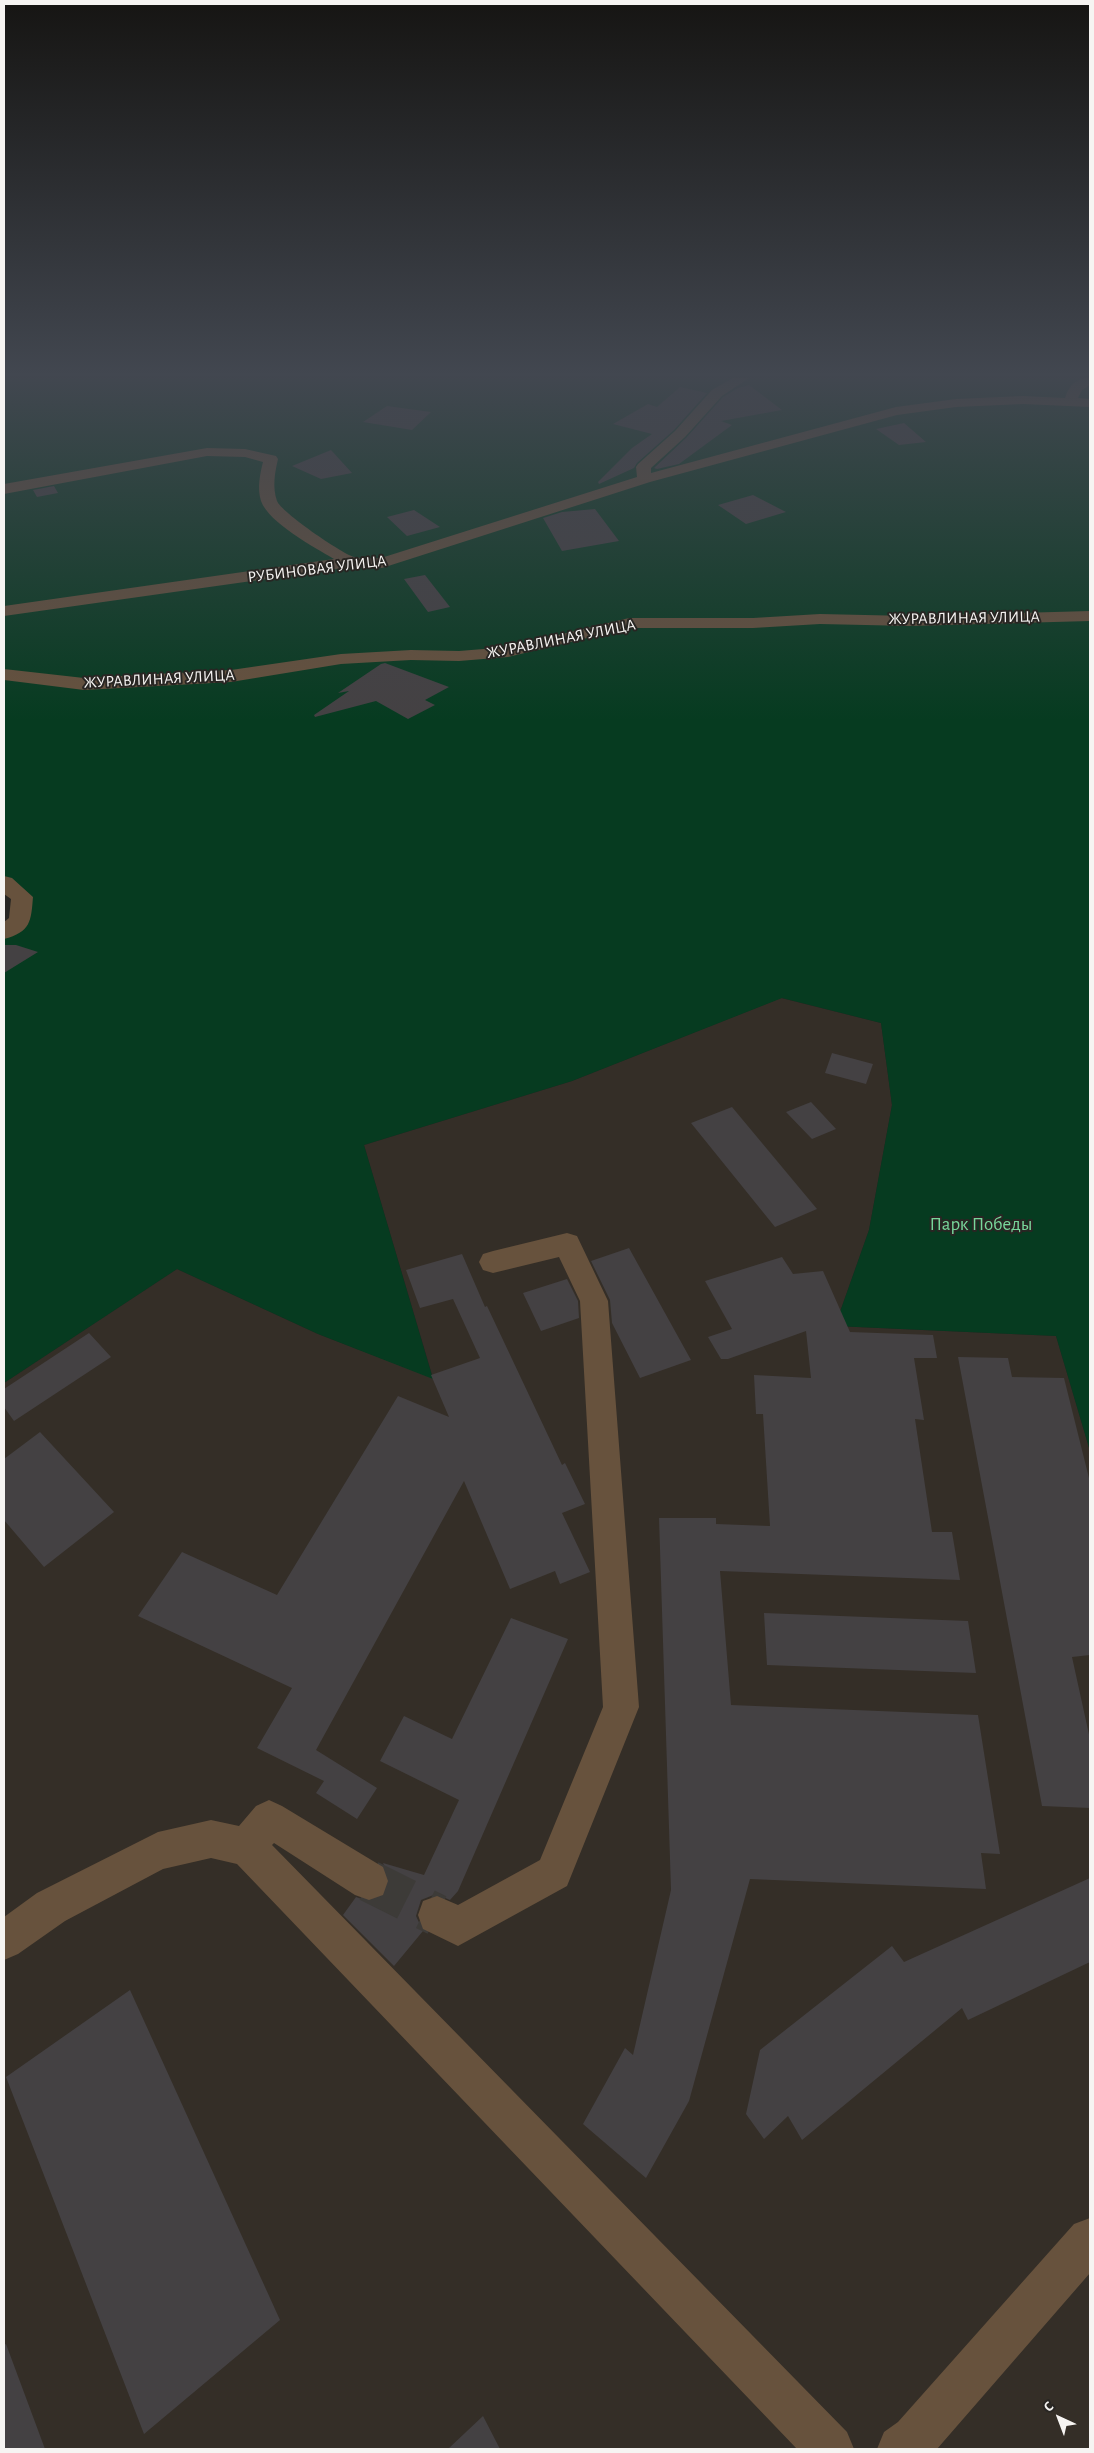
<!DOCTYPE html>
<html>
<head>
<meta charset="utf-8">
<style>
  body { margin:0 }
  #map { position:relative; width:1094px; height:2453px; overflow:hidden; background:#282623; font-family:"Alegreya Sans",sans-serif }
  canvas { display:block }
  .frame { position:absolute; inset:0; border:5px solid #f6f4f2; pointer-events:none }
  .north { position:absolute; left:1034px; top:2393px; width:50px; height:50px; -webkit-text-stroke:4px #282623; paint-order:stroke; rotate:317deg; font-size:14px; font-weight:700; line-height:20px; text-align:center; color:#f6f4f2 }
  .north::after { content:''; display:block; margin:auto; width:18px; height:22px; background:#f6f4f2; clip-path:polygon(50% 0,100% 100%,50% 72%,0 100%) }
</style>
</head>
<body>
<div id="map">
<canvas width="1094" height="2453"></canvas>
<div class="frame"></div>
<div class="north">С</div>
</div>
<script>
const ctx = document.querySelector('canvas').getContext('2d');
ctx.lineJoin = 'round';
function fill(path, color) { ctx.fillStyle = color; ctx.fill(path, 'evenodd'); }
function trace(path, color, width, dash) { ctx.strokeStyle = color; ctx.lineWidth = width; ctx.lineCap = dash ? 'butt' : 'round'; ctx.setLineDash(dash || []); ctx.stroke(path); }
function write(font, color, halo, rows, align = 'center') {
  ctx.font = font + ' "Alegreya Sans",sans-serif'; ctx.lineWidth = 4; ctx.setLineDash([]); ctx.textBaseline = 'middle'; ctx.strokeStyle = halo; ctx.fillStyle = color; for (const [text, x, y, turn = 0] of rows) {
    ctx.save(); ctx.translate(x, y); ctx.rotate((+turn || 0) * Math.PI / 180); ctx.textAlign = isNaN(turn) ? turn : align; if (halo) ctx.strokeText(text, 0, 0); ctx.fillText(text, 0, 0); ctx.restore();
  }
}
fill(new Path2D(`
  M781,998L881,1023L892,1105L869,1230L835,1326L1056,1336L1090,1451V2449H4V1383L177,1269L318,1334L433,1378L364,1145L572,1081Z`), '#342e27');
fill(new Path2D(`
  M4,378H1090V1451L1056,1336L835,1326L869,1230L892,1105L881,1023L782,998L572,1081L364,1145L433,1379L318,1334L177,1269L4,1383V936L25,919L30,894L4,876Z`), '#063b20');
fill(new Path2D(`
  M749,385L782,410L721,421L732,425L679,464L657,469L654,468L686,438L723,397L738,388Z
  M680,387L707,393L674,430L637,463L634,468L599,484L598,482L632,448L652,434L613,424L648,404L657,407Z
  M387,406L431,412L412,430L363,422Z
  M904,423L926,442L899,445L876,429Z
  M331,450L352,473L321,479L292,466Z
  M54,486L58,493L37,497L33,490Z
  M753,495L786,512L746,524L718,505Z
  M595,509L619,541L562,551L543,518L562,512Z
  M414,510L440,527L407,536L387,517Z
  M425,575L450,607L428,612L404,579Z
  M385,663L449,687L425,700L435,705L408,719L376,701L315,717L314,715L349,691L338,693L381,664Z
  M4,945H16L38,952L4,973Z
  M832,1053L873,1064L866,1084L825,1073Z
  M811,1102L836,1129L812,1139L786,1112Z
  M732,1107L817,1209L775,1227L691,1123Z
  M629,1248L691,1360L640,1378L612,1323L610,1300L591,1261Z
  M462,1254L485,1307L487,1306L562,1465L565,1463L585,1504L562,1513L590,1572L560,1584L555,1571L510,1589L464,1481L316,1750L377,1788L357,1819L316,1793L324,1781L257,1748L292,1688L138,1616L182,1552L277,1595L398,1396L449,1417L431,1375L480,1358L453,1299L420,1308L406,1270Z
  M782,1257L793,1274L823,1271L850,1332L933,1335L937,1358H914L924,1420L915,1419L932,1532H952L960,1580L720,1571L731,1705L978,1715L1000,1854L981,1853L986,1889L750,1879L689,2101L646,2178L583,2124L625,2048L633,2055L671,1890L659,1518H716V1524L770,1526L763,1414H756L754,1375L811,1378L806,1331L728,1359H721L708,1337L732,1329L705,1281Z
  M567,1279L578,1301L579,1318L541,1331L523,1293Z
  M89,1333L111,1357L14,1421L4,1407V1389Z
  M958,1357L1008,1358L1012,1377L1064,1378L1090,1482V1655L1072,1657L1090,1739V1808L1042,1806Z
  M40,1432L114,1512L44,1567L4,1520V1459Z
  M764,1613L968,1621L976,1673L767,1665Z
  M511,1618L568,1639L458,1891L450,1900L436,1894L421,1900L416,1916L423,1931L394,1966L343,1915L356,1897L370,1902L385,1896L390,1880L383,1863L424,1875L459,1800L380,1761L404,1716L452,1739Z
  M1090,1878V1962L968,2020L962,2008L802,2140L788,2116L764,2139L746,2114L760,2050L892,1946L904,1962Z
  M130,1990L280,2320L144,2434L6,2077Z
  M6,2344L45,2449H4V2345Z
  M483,2416L500,2449H448Z`), '#444143');
trace(new Path2D(`
  M369,1881L437,1915`), '#3d3b38', 42, [42, 21]);
fill(new Path2D(`
  M733,378H749L722,396L685,437L651,468V473L896,407L956,399L1023,396L1065,398C1069,385 1076,378 1090,378V385L1082,390L1078,398L1090,399V407L1023,404L956,407L897,415L650,482L382,568L351,567L4,616V606L334,559C314,547 269,523 261,501C257,488 260,474 263,462L245,457L207,456L4,494V484L207,448L245,449L276,456L278,459C275,472 272,487 277,501C281,512 341,553 354,557C362,559 373,558 381,558L637,477L636,467L638,464L675,431L712,390Z
  M1090,611V621L910,626L820,624L753,628H629L508,657L459,661L411,660L341,664L231,682L84,690L4,680V669L84,678L231,670L341,654L411,650L459,651L508,647L629,618H753L820,614L910,616Z
  M4,876L12,878L33,897C31,921 31,932 4,939V922L9,918L11,899L4,894Z
  M567,1233L577,1236L608,1301L639,1707L567,1886L458,1946L423,1929L418,1915L423,1901L437,1896L458,1905L540,1860L603,1707L580,1301L559,1257L493,1273L483,1270L479,1262L483,1254L493,1251Z
  M269,1800L282,1806L383,1867L388,1881L383,1895L369,1900L355,1895L274,1843L272,1845L847,2432L854,2449H797L237,1864L211,1858L163,1869L65,1921L18,1954L4,1960V1917L37,1893L158,1832L211,1820L239,1826L256,1806Z
  M1090,2218V2273L937,2449H877L884,2432L898,2422L1074,2224Z`), '#67523d');
const sky = ctx.createLinearGradient(0, 0, 0, 721);
sky.addColorStop(0, '#161513');
sky.addColorStop(0.52, '#424750');
sky.addColorStop(1, '#42475000');
ctx.fillStyle = sky;
ctx.fillRect(0, 0, 1094, 721);
write('16px', '#f6f4f2', '#282623', [
  ["РУБИНОВАЯ УЛИЦА",317,569,-7],
  ["ЖУРАВЛИНАЯ УЛИЦА",964,618,-1],
  ["ЖУРАВЛИНАЯ УЛИЦА",561,639,-11],
  ["ЖУРАВЛИНАЯ УЛИЦА",159,679,-3]
]);
write('19px', '#78d79b', '#282623', [
  ["Парк Победы",981,1224]
]);
</script>
</body>
</html>
